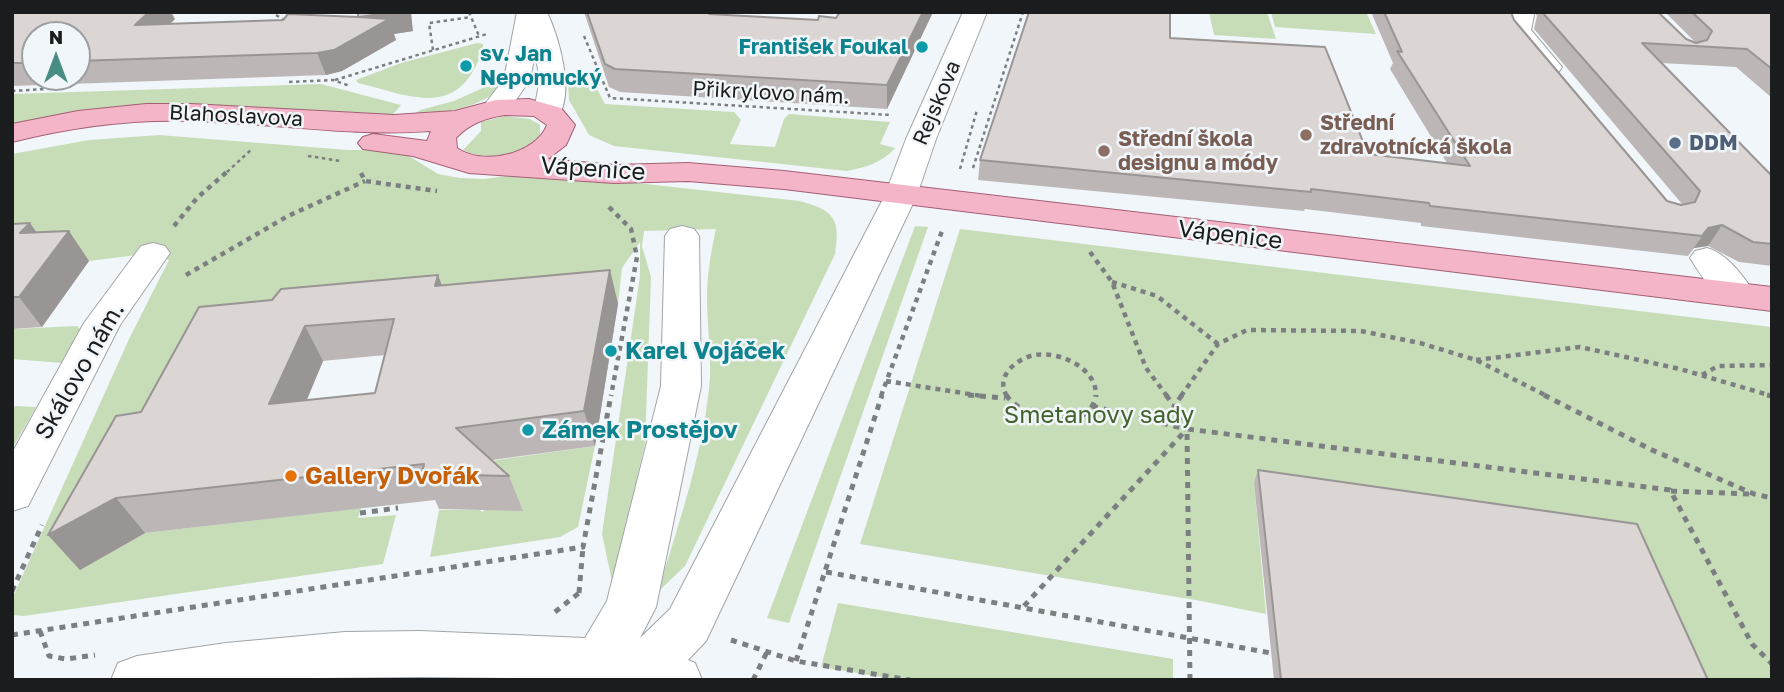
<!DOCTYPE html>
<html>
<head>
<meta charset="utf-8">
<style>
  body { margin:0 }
  #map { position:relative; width:1784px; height:692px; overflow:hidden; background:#f1f6fa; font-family:"Golos Text",sans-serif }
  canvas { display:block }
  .frame { position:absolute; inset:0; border:14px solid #1a1c1d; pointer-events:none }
  .north { position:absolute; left:21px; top:21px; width:70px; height:70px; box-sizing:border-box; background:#f1f6fa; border:2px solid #9b9fa2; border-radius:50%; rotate:0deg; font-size:19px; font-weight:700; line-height:28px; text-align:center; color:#1a1c1d }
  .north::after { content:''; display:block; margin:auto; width:24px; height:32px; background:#478d83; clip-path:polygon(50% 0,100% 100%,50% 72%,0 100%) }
</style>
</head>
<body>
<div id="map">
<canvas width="1784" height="692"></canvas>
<div class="frame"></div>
<div class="north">N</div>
</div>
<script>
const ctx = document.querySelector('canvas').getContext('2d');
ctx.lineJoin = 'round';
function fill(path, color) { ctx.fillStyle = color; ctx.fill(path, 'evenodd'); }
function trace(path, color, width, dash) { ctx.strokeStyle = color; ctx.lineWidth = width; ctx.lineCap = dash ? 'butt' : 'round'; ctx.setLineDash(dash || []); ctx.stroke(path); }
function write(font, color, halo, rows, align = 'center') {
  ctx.font = font + ' "Golos Text",sans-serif'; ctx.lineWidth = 5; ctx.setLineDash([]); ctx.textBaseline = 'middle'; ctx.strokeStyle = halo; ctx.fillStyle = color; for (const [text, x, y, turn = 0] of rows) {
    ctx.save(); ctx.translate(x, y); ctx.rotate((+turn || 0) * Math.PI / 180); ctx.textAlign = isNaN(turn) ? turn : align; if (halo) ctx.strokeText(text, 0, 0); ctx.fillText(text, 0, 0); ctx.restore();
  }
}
fill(new Path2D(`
  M1209,12H1267L1276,39L1214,35Z
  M1271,12L1367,14L1376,34L1275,27Z
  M477,43L483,44V48C460,120 414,97 358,83L356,80L401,63Z
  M583,83L595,85L605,104L734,112L741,120L730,144L775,147L784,119L789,114L890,122L880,144L895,148C882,163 866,167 847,171L614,146L589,135L569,100L568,84Z
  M321,84L401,105L389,119L283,113L12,126V94Z
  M502,86C481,109 441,113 411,117L420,110L454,101L485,87Z
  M505,116L530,119L540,125V135C523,156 487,162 463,150L481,131V122Z
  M159,135L348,150H380L404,153L438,174L460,178L484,179L537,172L800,201C833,210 841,218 835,254L685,566L658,592C679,522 704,452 710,378C711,352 707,324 707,298C707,274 711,252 716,229L644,231L642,246L651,277L645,444L612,581L602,534L640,276V242L622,268L618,304L328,320L145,533L361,508L358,518L396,515L383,564L24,616L14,615L12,599L129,339L169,260L153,253L89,261L42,263L12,255V154L89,140Z
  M915,226L928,227L789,623L767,618Z
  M960,229L1772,327V680H1691L1627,536L1254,482L1266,614L1201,601L860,544Z
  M77,326L82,331L62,363L12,359V329Z
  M15,406L36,407L12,449V409Z
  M595,446L578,527L560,537L430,557L439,510H480L482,512L505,495L490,461Z
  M838,603L1173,659V680H900L821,667Z`), '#c7ddb8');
const minor = new Path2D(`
  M517,12H547C559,38 575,92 558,117L548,119L538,117L534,111L540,79L535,54L530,80L506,114L496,116L486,114L482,108L504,79Z
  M963,12H987L936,139L917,195L706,641L688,660L695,663L702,680L420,677L111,680L118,663L137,656L226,643L345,632L420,631L585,638L607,601L661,386L665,236L670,229L682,226L694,229L699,236L701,386L656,607L640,638L670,609L885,195L906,139Z
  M1508,12H1532L1534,15L1531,30L1562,67L1558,73C1535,78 1523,52 1509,36L1506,31L1510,15Z
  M153,243L165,246L170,253L120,325L28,506L12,511V453L84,323L141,246Z
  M1707,248C1727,253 1744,277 1755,294L1750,302C1720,310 1705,281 1690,258L1695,251Z`);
const major = new Path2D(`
  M529,99L561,108L575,125L566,145L548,159L614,165L688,163L784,171L1772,287V311L784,189L688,181L614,183L469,173L413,156L363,149L358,143L363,137L373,134L427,141L431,131C351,137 271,123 191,121C131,119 71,127 12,142V124L78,111L146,104H191L394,115L455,111L496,100ZM505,115L534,116L547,125C535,155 482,166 457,148L456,138C470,123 486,118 505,115Z`);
trace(minor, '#a1a5a8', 2);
trace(major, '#a45f75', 2);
trace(new Path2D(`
  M469,12L479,36
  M276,15L287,22
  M584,36L610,98L891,115
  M433,50L429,23L471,17
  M335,80L487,34
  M289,82L333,80L350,86
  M12,91L46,89
  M308,156L341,161
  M973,168L1023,12
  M960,169L977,110
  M227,172L252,149`), '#7c7f81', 2.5, [3.5, 3.5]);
trace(new Path2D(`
  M361,173L365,181L437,191
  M609,207L631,229L637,257L611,396
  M174,226L197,198L229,170
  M1090,252L1112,282L1146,368L1167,396
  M186,275L288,216L365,181
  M1112,282L1157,296L1218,344
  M1476,360L1580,347L1680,369L1772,396
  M1702,375L1718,366L1772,365
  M886,381L982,396
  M881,396L942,231
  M1007,396C994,377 1017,358 1035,355C1060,351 1097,368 1096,396
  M1181,396L1218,344L1247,330L1361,331L1420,343L1476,360L1547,396`), '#7c7f81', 4.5, [5, 5]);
trace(new Path2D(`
  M968,395L1005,398
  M1006,395C1025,422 1091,434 1096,395
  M1166,395L1174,406
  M1182,395L1174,406L1187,429
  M1544,395L1652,450L1754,494L1772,498
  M1767,395L1772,396
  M1092,406L1186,429
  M1671,491L1750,494
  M360,513L398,508
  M826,572L1271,653
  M12,591L42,525
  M579,593L583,547
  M1024,606L1186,430
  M555,612L579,593
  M40,631L49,656L66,659L95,655
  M12,635L583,547L611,395
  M731,640L796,661L910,680
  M796,661L882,395
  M753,680L767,652
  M1190,680L1187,429L1670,490L1752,644L1772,664`), '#7c7f81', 5, [6, 6]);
fill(minor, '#fff');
fill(major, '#f5b5c9');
fill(new Path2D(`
  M12,12L175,19L170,24L413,31L394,34L396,40L342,71L326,75L12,86ZM35,35H77V77H35Z
  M584,12H710V15L818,20L836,18L840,12H933L887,109L620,92L609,87Z
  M1371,12H1511L1514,20L1667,201L1682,204L1534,29L1537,16L1535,12H1658L1686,39L1696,43L1665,12H1772V98L1736,67L1661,63L1772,176V266L1739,262L1708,246L1694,248L1688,256L1421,226V223L1305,209L1304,211L978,180L980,160L1170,38L1368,154L1447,163L1390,69L1393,63Z
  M12,224L36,232L69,231L89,261L42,327L12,329Z
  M610,270L618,304L595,446L492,460L509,476L523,511L439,509L435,500L145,533L80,570L48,535L141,412L199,307ZM385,355L375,393L307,400L323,361Z
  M1258,470L1708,680H1274L1254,483Z`), '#bcb7b6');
fill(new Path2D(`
  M149,12H171L175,19L146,46L135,25Z
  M394,12H411L413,31L394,34L396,40L342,71L326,75L317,53L359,17Z
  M923,12H933L887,109V85Z
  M30,223L51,253L20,233Z
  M1722,225L1708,246L1694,248L1688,256L1708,228Z
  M69,231L89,261L42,327L19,297Z
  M610,270L618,304L595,446L584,411Z
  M438,275L451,309L435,286Z
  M305,326L323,361L290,439L269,404Z
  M116,498L145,533L80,570L48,535Z`), '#999594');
const building = new Path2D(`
  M12,12H149L135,25L283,20L288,14L358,17V12H394L359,17L389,19L334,50L317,53L77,61V35H35V63H12Z
  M587,12H709V14L818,20L819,16L836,18L840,12H923L887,85L615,69L605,64Z
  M1029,12H1170V38L1325,47L1368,154L1470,166L1397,51L1402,52L1384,12H1511L1514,20L1667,201L1681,205L1695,202L1700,191L1542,12H1658L1686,39L1696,43L1707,40L1712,31L1692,12H1772V69L1747,49L1642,43L1772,176V244L1753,242L1722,225L1708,228L1702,236L1430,206L1429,203L1311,189V192L980,160Z
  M30,223L20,233L69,231L19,297H12V224Z
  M610,270L584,411L456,428L509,476L422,474L424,464L116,498L48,535L116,416L141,412L199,307L272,300L281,289L438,275L435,286ZM394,319L375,393L269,404L305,326Z
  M1258,470L1637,524L1708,680H1281Z`);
fill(building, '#dbd5d4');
trace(building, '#999594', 2);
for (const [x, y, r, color] of [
  [922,47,7,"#0f9aa8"],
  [466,66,7,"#0f9aa8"],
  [1306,135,7,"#8d6e63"],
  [1675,143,7,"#5c6f8a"],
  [1104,151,7,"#8d6e63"],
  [611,351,7,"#0f9aa8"],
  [528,430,7,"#0f9aa8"],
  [291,476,7,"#e8710a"]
]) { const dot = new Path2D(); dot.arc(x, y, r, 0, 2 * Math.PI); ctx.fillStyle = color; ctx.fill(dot); trace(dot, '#f1f6fa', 2.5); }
write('bold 21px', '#0d838f', '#f1f6fa', [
  ["František Foukal",908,47],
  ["sv. Jan",480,54,"left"],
  ["Nepomucký",480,78,"left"]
], 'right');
write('21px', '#1a1c1d', '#f1f6fa', [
  ["Přikrylovo nám.",771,93,3],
  ["Rejskova",937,103,-67],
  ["Blahoslavova",236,116,3]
]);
write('bold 21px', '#785e54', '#f1f6fa', [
  ["Střední",1320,123],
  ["zdravotnícká škola",1320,147],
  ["Střední škola",1118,139],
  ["designu a módy",1118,163]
], 'left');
write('bold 21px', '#4e5e75', '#f1f6fa', [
  ["DDM",1689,143]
], 'left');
write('24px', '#1a1c1d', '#f1f6fa', [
  ["Vápenice",593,169,4],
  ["Vápenice",1230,235,7],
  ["Skálovo nám.",80,371,-60]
]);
write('bold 24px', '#0d838f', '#f1f6fa', [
  ["Karel Vojáček",625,351],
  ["Zámek Prostějov",542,430]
], 'left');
write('24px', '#44622b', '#f1f6fa', [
  ["Smetanovy sady",1099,415]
]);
write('bold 24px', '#c56008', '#f1f6fa', [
  ["Gallery Dvořák",305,476]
], 'left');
</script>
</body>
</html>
